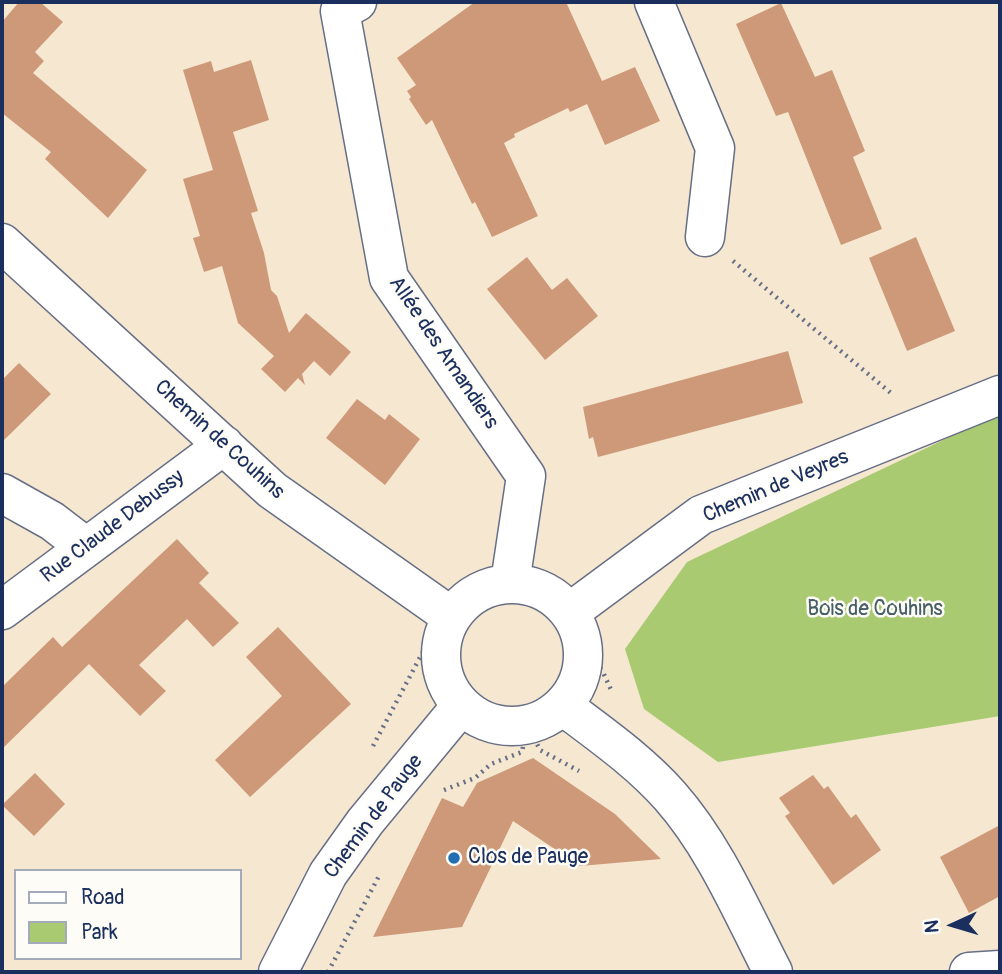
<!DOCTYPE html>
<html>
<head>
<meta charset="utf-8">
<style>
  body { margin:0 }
  #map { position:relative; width:1002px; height:974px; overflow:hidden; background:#f5e7d0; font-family:Pangolin,sans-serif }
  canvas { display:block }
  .frame { position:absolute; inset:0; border:4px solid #1b2f5e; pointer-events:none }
  .legend { position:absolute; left:14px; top:869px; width:228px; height:91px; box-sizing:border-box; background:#fdfcf7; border:2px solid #a3aaba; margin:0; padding:9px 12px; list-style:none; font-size:21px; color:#1b2f5e }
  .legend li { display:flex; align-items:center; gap:14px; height:35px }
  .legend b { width:35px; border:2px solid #a3aaba }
  .north { position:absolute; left:918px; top:890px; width:70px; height:70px; -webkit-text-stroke:5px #fdfcf7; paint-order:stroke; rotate:266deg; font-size:19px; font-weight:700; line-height:28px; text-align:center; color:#1b2f5e }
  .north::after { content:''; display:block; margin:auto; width:24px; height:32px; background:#1b2f5e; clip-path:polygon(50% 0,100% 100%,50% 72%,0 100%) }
</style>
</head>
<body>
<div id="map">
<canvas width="1002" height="974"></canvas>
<div class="frame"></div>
<ul class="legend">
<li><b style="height:9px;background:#fff"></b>Road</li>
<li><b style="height:19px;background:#aaca71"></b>Park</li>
</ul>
<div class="north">N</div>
</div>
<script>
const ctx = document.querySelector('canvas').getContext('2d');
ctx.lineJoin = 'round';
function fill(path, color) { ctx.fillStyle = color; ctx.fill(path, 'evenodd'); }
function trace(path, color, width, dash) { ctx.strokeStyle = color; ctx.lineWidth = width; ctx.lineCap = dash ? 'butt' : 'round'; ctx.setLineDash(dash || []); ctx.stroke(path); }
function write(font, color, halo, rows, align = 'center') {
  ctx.font = font + ' Pangolin,sans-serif'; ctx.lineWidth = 5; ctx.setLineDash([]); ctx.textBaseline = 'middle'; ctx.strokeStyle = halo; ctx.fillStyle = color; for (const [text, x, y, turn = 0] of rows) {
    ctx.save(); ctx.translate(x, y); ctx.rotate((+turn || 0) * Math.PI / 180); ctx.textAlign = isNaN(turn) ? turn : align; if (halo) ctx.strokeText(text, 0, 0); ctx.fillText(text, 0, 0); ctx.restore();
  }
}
fill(new Path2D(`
  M1000,413V716L718,762L644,709L625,649L687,562Z`), '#aaca71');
fill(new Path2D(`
  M19,2H40L63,22L35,52L44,61L33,73L147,170L108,218L45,159L51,152L2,113V22Z
  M475,2H566L602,81L635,67L660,121L605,145L587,104L570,112L568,108L514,134L515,137L504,143L538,216L492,237L475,202L472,204L432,120L426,125L409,99L411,97L407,91L416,85L397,58Z
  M781,3L815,77L832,70L865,151L853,157L882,229L841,245L788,112L776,116L736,24Z
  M251,60L269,120L233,132L258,211L251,213L264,253L271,290L277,296L289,333L306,313L351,352L330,376L314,361L302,374L305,385L298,378L285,392L261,369L274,356L238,323L222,266L204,272L193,238L200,236L183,179L213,170L183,70L211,61L214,72Z
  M916,237L955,331L907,351L869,258Z
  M527,257L552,290L567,278L598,316L545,360L487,289Z
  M788,351L803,403L598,457L593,437L589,439L583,407Z
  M19,363L51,394L2,442V380Z
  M357,399L385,420L389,414L420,439L385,485L326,438Z
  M177,539L209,573L199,583L239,623L213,647L187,619L139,665L166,691L140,716L89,664L2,749V687L53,637L62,647Z
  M278,627L351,704L250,797L215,760L282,696L246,657Z
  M533,758L615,814L661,859L580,866L513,821L462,927L373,937L442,798L463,807L477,783Z
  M35,773L65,804L34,836L2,805Z
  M813,775L824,789L828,786L851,818L856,814L881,850L833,885L785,816L790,813L779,798Z
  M1000,825V896L969,913L940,857Z`), '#ce9978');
const minor = new Path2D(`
  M357,2L340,11L389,278L526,476L510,583
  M654,2L715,148L705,237
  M2,243L272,490L452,617
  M2,493L52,521L86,547
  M441 655a71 71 0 1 1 142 0a71 71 0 1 1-142 0Z
  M2,610L224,445
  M570,612L701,515L1000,395
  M563,706C600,734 639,761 670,796C715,847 742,912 773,972
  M278,972L328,874L365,822L461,706
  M969,972L1000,970`);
trace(minor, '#676f86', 41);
trace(new Path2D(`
  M733,261L892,394
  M584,655L602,670L612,692
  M531,732L540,750L579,771
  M373,746L426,646
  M444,790L475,778L491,764L522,752L527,725
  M328,972L379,876`), '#676f86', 4.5, [2, 5]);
trace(minor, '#fff', 38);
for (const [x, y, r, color] of [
  [454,858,7,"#1f6fb2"]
]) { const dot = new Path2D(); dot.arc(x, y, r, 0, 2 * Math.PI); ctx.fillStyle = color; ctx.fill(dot); trace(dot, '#fdfcf7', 2.5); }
write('21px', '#1b2f5e', '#fdfcf7', [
  ["Allée des Amandiers",443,353,56],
  ["Chemin de Couhins",219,440,42],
  ["Chemin de Veyres",776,487,-23],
  ["Rue Claude Debussy",113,527,-37],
  ["Chemin de Pauge",374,817,-53]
]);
write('21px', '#465e64', '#fdfcf7', [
  ["Bois de Couhins",875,610]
]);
write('21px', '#1b2f5e', '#fdfcf7', [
  ["Clos de Pauge",468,858]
], 'left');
</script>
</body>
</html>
